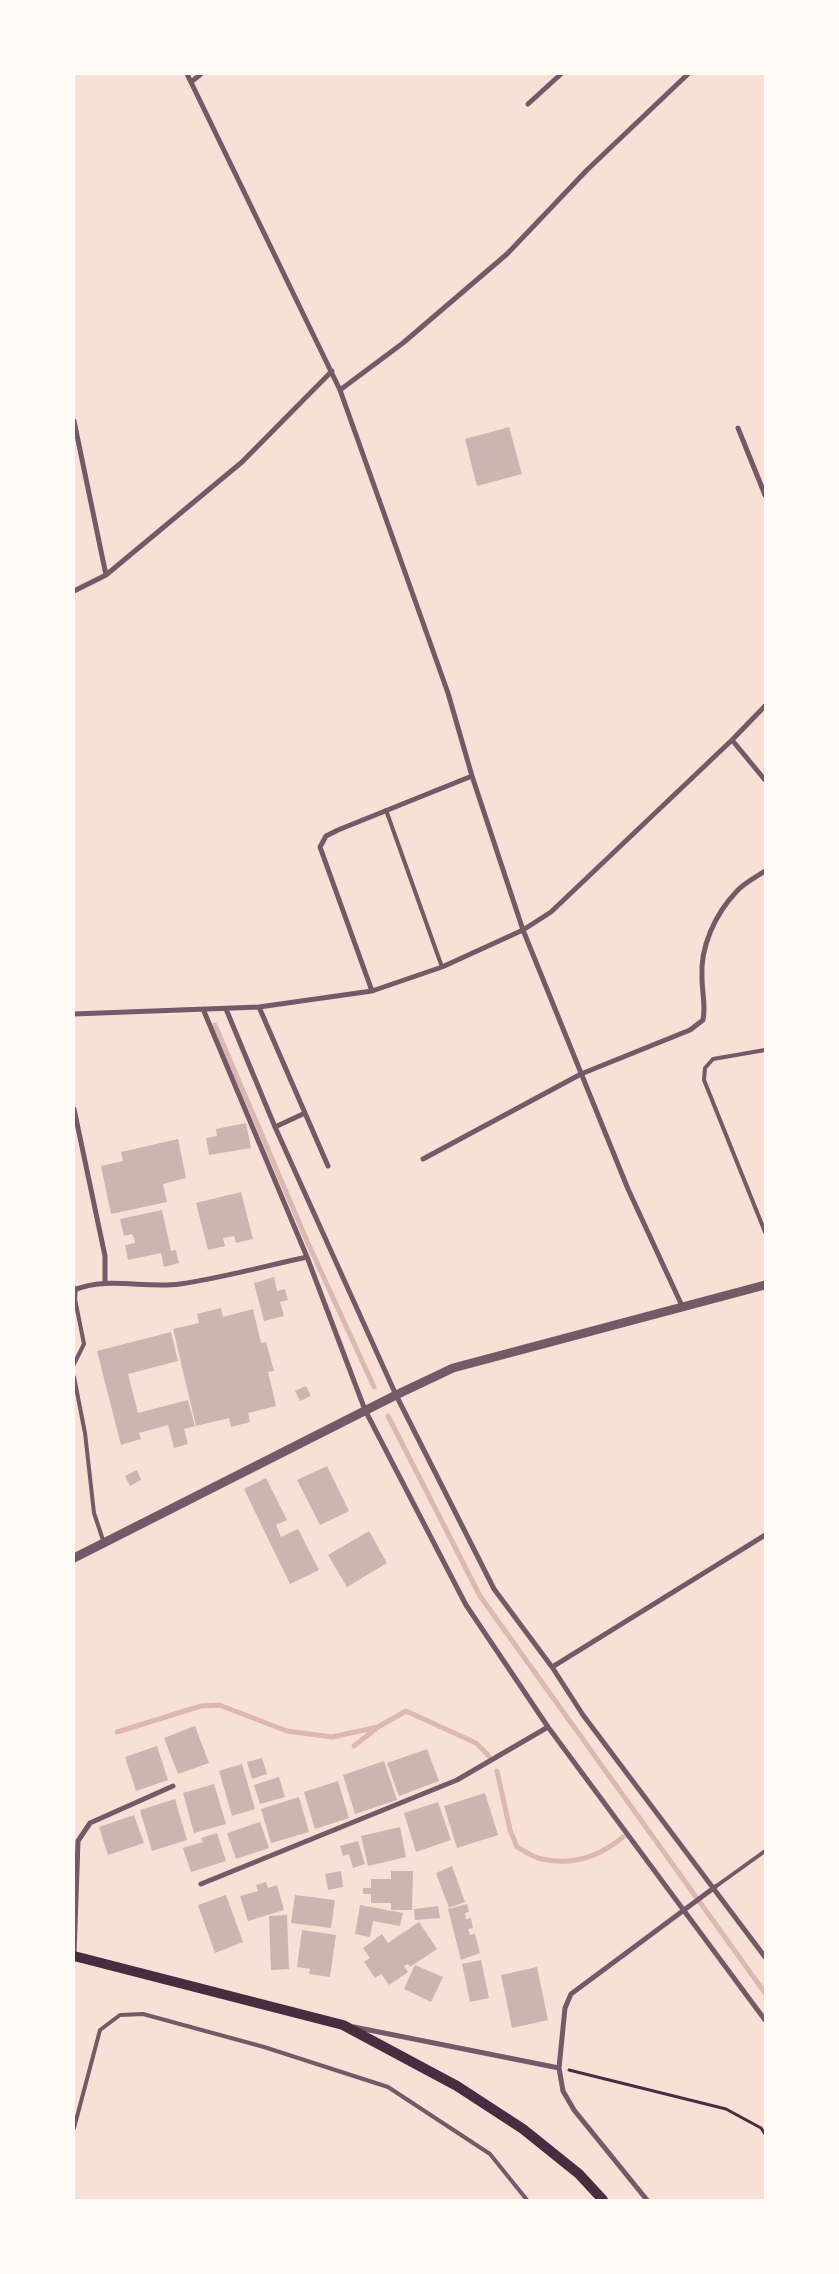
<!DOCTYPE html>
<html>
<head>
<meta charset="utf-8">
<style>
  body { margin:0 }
  #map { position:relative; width:839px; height:2274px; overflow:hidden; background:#f7e1d7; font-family:Signika,sans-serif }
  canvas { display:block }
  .frame { position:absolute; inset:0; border:75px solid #fffaf5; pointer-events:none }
</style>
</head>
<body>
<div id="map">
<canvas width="839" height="2274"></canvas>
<div class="frame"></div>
</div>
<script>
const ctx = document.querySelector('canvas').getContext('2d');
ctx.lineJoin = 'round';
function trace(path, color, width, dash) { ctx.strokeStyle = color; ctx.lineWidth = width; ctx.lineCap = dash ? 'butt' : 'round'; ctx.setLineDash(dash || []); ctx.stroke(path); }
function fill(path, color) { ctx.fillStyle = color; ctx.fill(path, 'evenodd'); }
trace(new Path2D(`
  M215,1025L307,1241L374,1387
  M388,1416L480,1596L765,1993
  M117,1732L201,1706L219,1705L287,1731L332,1737L378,1727
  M354,1746L378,1727L406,1711L476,1743L489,1756
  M497,1771L510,1830L517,1847C525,1851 534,1858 542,1859C573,1866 599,1857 623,1837`), '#dcb8b0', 5);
fill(new Path2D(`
  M509,427L522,474L477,486L465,439Z
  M246,1123L251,1148L209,1155L206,1138L217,1136L216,1129Z
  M178,1139L186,1178L163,1184L167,1202L111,1214L101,1166L123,1161L121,1152Z
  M241,1192L253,1239L236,1243L234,1236L223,1238L225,1246L208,1250L196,1203Z
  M162,1210L171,1251L176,1250L179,1263L164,1267L161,1253L128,1260L125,1245L135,1243L134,1238L132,1234L124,1236L120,1219Z
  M274,1277L277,1291L285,1289L288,1300L280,1302L284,1316L264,1321L254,1283Z
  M221,1308L223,1317L253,1309L261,1343L266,1342L274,1371L268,1372L276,1406L248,1413L250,1422L231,1427L229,1418L196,1426L173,1329L199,1323L197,1314Z
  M171,1332L178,1361L128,1374L138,1413L188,1400L195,1426L184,1429L188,1444L174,1448L168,1425L139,1433L141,1439L121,1445L97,1351Z
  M306,1386L311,1396L300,1401L295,1391Z
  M327,1466L349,1511L320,1525L297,1480Z
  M137,1470L141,1480L130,1486L125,1476Z
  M266,1478L287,1520L276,1525L281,1537L298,1529L319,1570L290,1584L244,1489Z
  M369,1531L387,1563L347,1587L328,1555Z
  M195,1726L209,1763L178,1774L164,1738Z
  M157,1746L168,1780L136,1791L125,1757Z
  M427,1749L439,1781L399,1796L387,1763Z
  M262,1758L267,1774L252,1779L247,1762Z
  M384,1761L397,1800L355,1814L343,1775Z
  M242,1764L255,1809L232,1816L219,1771Z
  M279,1777L285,1797L260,1804L254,1785Z
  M338,1781L349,1818L315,1829L304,1792Z
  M214,1784L226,1824L194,1833L183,1793Z
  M485,1793L498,1835L457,1848L444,1806Z
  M299,1797L309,1832L271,1843L261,1809Z
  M175,1799L187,1840L152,1851L140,1810Z
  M438,1802L451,1840L416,1852L404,1813Z
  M134,1815L144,1843L108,1855L99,1827Z
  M260,1822L269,1848L236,1859L227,1833Z
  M400,1827L406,1857L368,1866L361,1836Z
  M217,1833L226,1861L191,1872L183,1848L203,1842L201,1838Z
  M358,1841L365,1864L353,1868L349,1854L343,1856L340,1846Z
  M452,1866L465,1902L449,1908L436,1873Z
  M341,1871L343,1887L328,1890L325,1874Z
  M391,1871H413L412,1910H391V1903H371V1894H363V1888H371V1879H391Z
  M266,1882L268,1888L277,1885L284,1910L248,1921L240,1896L258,1891L256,1885Z
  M226,1895L243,1942L215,1953L198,1905Z
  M295,1895L335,1900L331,1928L291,1923Z
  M467,1904L469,1912L465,1913L466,1919L471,1918L473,1928L468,1929L470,1935L475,1934L480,1953L461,1960L448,1909Z
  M360,1905L403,1913L400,1926L373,1921L370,1937L355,1934Z
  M438,1906L440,1918L415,1920L414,1909Z
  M287,1915L289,1969L271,1970L269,1916Z
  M419,1922L437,1949L410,1967L408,1964L404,1966L408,1972L389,1985L381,1974L375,1978L364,1962L370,1958L363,1948L382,1934L388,1943Z
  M302,1930L336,1935L330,1977L309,1974L310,1969L297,1967Z
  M481,1960L489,1998L470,2002L462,1964Z
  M415,1965L443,1977L431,2002L404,1989Z
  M537,1967L548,2020L512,2028L501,1975Z`), '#ccb4b1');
trace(new Path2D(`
  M569,2070L726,2109L761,2128L765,2134`), '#4a2c40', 3);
trace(new Path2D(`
  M386,810L442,967
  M765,1050L713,1059L705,1068L704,1080L765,1232
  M74,1364L84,1344L75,1299L76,1288
  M74,1377L85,1433L94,1513L104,1543
  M715,1887L765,1851
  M74,2128L100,2030L120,2015L143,2014L264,2047L388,2087L490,2154L527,2200`), '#755966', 4);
trace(new Path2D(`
  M187,74L340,390L448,693L472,776L523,930L628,1189L683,1308
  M191,82L201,74
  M528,104L561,74
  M340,390L403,343L507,254L587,170L688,74
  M74,421L106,575
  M738,428L765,495
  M74,591L106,575L242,462L332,371
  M732,740L765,780
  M372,991L320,847L326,836L338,830L472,776
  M259,1007L328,1166
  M203,1009L307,1257L365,1410L466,1605L548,1727L765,2020
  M226,1009L275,1127L396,1395L494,1589L552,1667L583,1715L765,1957
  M74,1014L259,1007L372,991L442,967L523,930L551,912L732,740L765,706
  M74,1109L105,1256V1283
  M275,1127L305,1113
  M423,1159L581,1074L690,1030L703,1020C706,1005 702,993 702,978C700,947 715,914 737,891C744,883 756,877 765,871
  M74,1290C107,1276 145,1289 180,1284C222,1278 265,1266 307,1257
  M552,1667L765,1535
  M201,1884L457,1780L548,1727
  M74,1956L78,1841L90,1823L173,1786
  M354,2027L559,2068
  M647,2200L574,2110L563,2091L559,2068L565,2008L571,1994L715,1887`), '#755966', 5);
trace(new Path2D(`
  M74,1558L396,1395L453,1368L765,1285`), '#755966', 9);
trace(new Path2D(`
  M74,1956L343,2025L457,2086L523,2129L579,2174L603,2200`), '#4a2c40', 10);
</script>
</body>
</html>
